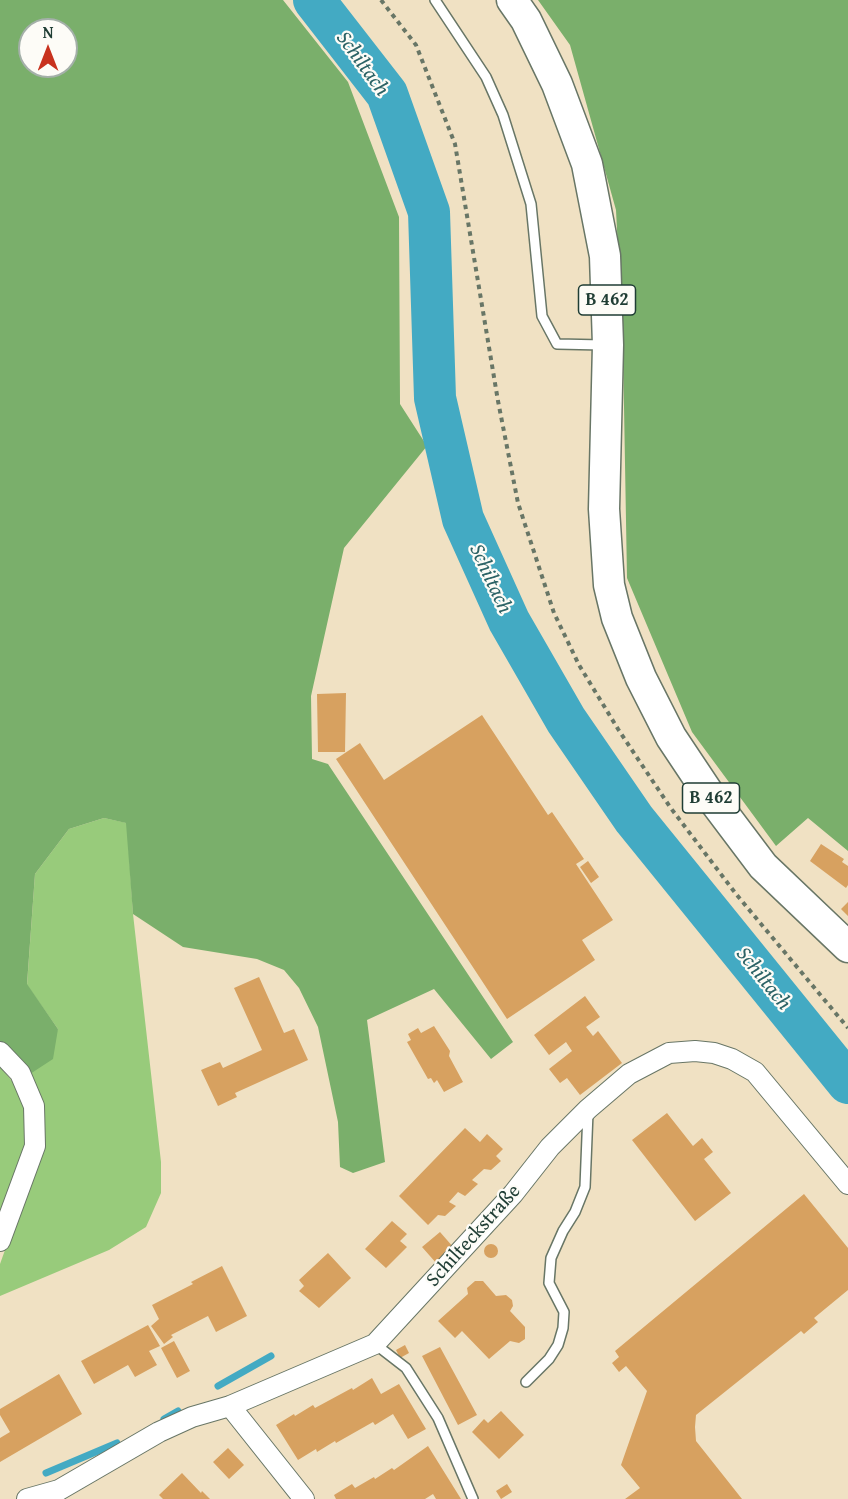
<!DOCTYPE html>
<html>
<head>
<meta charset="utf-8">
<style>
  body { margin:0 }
  #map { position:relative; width:848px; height:1499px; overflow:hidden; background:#f0e1c3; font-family:"Gentium Book Plus",serif }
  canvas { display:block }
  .north { position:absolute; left:18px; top:18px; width:60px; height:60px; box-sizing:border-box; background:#fdfcf7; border:2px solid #a4b0a9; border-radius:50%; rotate:0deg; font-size:16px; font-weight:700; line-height:24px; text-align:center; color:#1f3d34 }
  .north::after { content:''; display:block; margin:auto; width:21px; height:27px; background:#c8321e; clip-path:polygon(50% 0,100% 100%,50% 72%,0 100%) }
</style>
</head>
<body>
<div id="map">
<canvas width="848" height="1499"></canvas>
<div class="north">N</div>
</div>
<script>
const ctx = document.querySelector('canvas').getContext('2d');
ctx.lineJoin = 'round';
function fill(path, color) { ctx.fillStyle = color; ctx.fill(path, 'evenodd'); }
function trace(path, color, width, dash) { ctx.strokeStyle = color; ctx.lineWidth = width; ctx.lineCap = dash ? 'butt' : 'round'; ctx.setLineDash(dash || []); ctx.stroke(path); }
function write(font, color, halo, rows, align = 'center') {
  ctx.font = font + ' "Gentium Book Plus",serif'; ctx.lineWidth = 4.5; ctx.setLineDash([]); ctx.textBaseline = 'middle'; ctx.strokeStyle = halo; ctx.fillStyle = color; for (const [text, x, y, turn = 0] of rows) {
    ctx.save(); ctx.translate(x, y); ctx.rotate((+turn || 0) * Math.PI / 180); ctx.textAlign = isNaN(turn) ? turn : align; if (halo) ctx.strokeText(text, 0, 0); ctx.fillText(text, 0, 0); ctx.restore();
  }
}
fill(new Path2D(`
  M104,818L127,823L133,914L161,1162V1193L146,1227L109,1250L0,1296V1264L37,1161L30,1074L58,1029L27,985L35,874L69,829Z
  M0,1067C8,1076 17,1086 22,1097C39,1131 11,1193 0,1228Z`), '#98cb7b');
fill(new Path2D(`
  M0,0H283L348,82L399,217L400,404L427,446L344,548L311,696L312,759L328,764L513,1042L491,1059L434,989L367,1020L385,1162L353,1173L340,1167L338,1122L318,1027L299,988L284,970L257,959L183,947L133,914L126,823L104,818L69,829L35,874L27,984L58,1029L53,1059L30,1074L0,1047ZM30,30H66V66H30Z
  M538,0H848V851L808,818L776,846L692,732L627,578L623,349L616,210L570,45Z`), '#7aaf6b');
trace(new Path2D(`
  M218,1386L271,1356
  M164,1419L178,1411
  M46,1473L117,1443`), '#43aac3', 7);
trace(new Path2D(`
  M314,0L387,94L429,212L435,398L463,519L509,621L566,720L634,819L848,1083`), '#43aac3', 42);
fill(new Path2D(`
  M346,693L345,752H318L317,694Z
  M482,715L548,815L552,812L584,859L576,864L613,920L582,940L595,960L507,1019L336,759L360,743L384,780Z
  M821,844L844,859L842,862L848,866V885L846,888L810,861Z
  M588,861L599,877L591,883L580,867Z
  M848,902V916L841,909Z
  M259,977L284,1033L294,1029L308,1060L235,1093L237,1097L218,1106L201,1070L220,1062L223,1068L262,1050L234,988Z
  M585,996L600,1017L586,1027L593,1036L598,1031L622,1063L580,1095L567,1078L560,1083L549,1069L572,1051L566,1042L549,1055L534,1035Z
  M434,1026L450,1051L449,1056L463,1082L444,1092L437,1080L434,1083L431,1078L428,1079L407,1042L411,1040L408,1034L418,1028L421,1033Z
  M667,1113L693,1146L702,1138L713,1152L704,1159L731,1193L695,1221L632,1140Z
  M465,1128L480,1142L487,1134L503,1149L496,1156L501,1161L491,1170L484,1169L472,1180L478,1184L465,1196L458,1192L449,1202L456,1206L445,1216L438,1215L428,1225L399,1196Z
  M804,1194L848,1248V1290L814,1318L818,1322L804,1334L801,1331L696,1415L695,1427L696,1441L742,1499H625L640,1488L621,1465L647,1391L626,1366L619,1372L612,1363L619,1357L615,1351Z
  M392,1221L407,1234L400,1241L407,1247L386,1268L365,1249Z
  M440,1232L454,1248L437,1264L422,1247Z
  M484 1251a7 7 0 1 1 14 0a7 7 0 1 1-14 0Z
  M328,1253L351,1278L319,1308L299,1291L304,1286L299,1280Z
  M222,1266L247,1316L216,1332L208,1316L171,1335L173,1337L164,1344L151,1326L159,1319L152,1305L193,1284L191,1282Z
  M475,1281H483L496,1296L506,1295L512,1300L513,1306L510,1311L525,1327V1339L519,1343L510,1341L489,1359L462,1331L455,1338L438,1321L468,1294L467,1288Z
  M148,1325L160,1346L149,1351L157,1365L135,1377L128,1365L94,1384L81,1361Z
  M174,1341L190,1371L177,1378L161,1348Z
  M405,1345L409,1353L400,1358L396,1350Z
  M440,1347L477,1415L458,1425L422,1356Z
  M59,1374L82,1414L0,1462V1438L10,1432L0,1415V1409Z
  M372,1378L381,1394L399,1384L426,1429L408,1439L393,1414L375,1425L373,1422L336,1443L335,1441L317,1452L316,1449L298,1460L276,1425L294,1414L295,1416L313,1405L315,1408L352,1388L353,1390Z
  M501,1411L524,1435L499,1459L472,1432L484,1419L488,1423Z
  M428,1446L461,1499H436L433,1494L425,1499H336L334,1495L352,1484L355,1488L374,1477L375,1479L392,1468L394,1470Z
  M228,1448L244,1465L229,1479L213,1462Z
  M182,1473L201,1493L202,1491L210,1499H163L159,1495Z
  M507,1484L512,1492L501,1499L496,1491Z`), '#d7a160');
const lane = new Path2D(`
  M435,0L486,77L503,115L531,204L542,316L557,344L603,345
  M375,1344L406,1368L438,1418L473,1499
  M526,1382L549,1359L558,1345L563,1328L564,1312L549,1283L551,1258L563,1231L575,1212L585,1187L588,1112`);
const street = new Path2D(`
  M0,1052L20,1073L34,1106L35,1146L0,1241
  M230,1406L304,1499
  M27,1499L59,1490L159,1432L192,1417L230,1406L375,1344L513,1194L550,1147L588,1109L629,1074L669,1053L695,1051L714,1053L732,1059L755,1072L848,1184`);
const primary = new Path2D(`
  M512,0L526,20L557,84L587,164L605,256L608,345L604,509L609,585L617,618L641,678L671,737L711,797L763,866L848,947`);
trace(lane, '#687666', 12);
trace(street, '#687666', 22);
trace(primary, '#687666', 33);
trace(new Path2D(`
  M381,0L416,45L455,144L498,401L518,503L554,613L579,665L618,729L670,807L736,894L848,1028`), '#687666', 4, [4.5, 4.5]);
trace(lane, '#fff', 9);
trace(street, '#fff', 20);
trace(primary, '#fff', 30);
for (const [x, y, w] of [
  [607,300,57],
  [711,798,57]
]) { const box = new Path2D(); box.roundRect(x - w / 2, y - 15, w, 30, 4.5); ctx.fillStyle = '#fdfcf7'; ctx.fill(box); trace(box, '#1f3d34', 1.5); }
write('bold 18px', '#1f3d34', null, [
  ["B 462",607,300],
  ["B 462",711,798]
]);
write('20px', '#1f3d34', '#fdfcf7', [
  ["Schilteckstraße",474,1236,-48]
]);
write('italic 21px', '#2c6366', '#fdfcf7', [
  ["Schiltach",362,64,54],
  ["Schiltach",490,579,65],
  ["Schiltach",763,979,51]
]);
</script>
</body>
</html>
